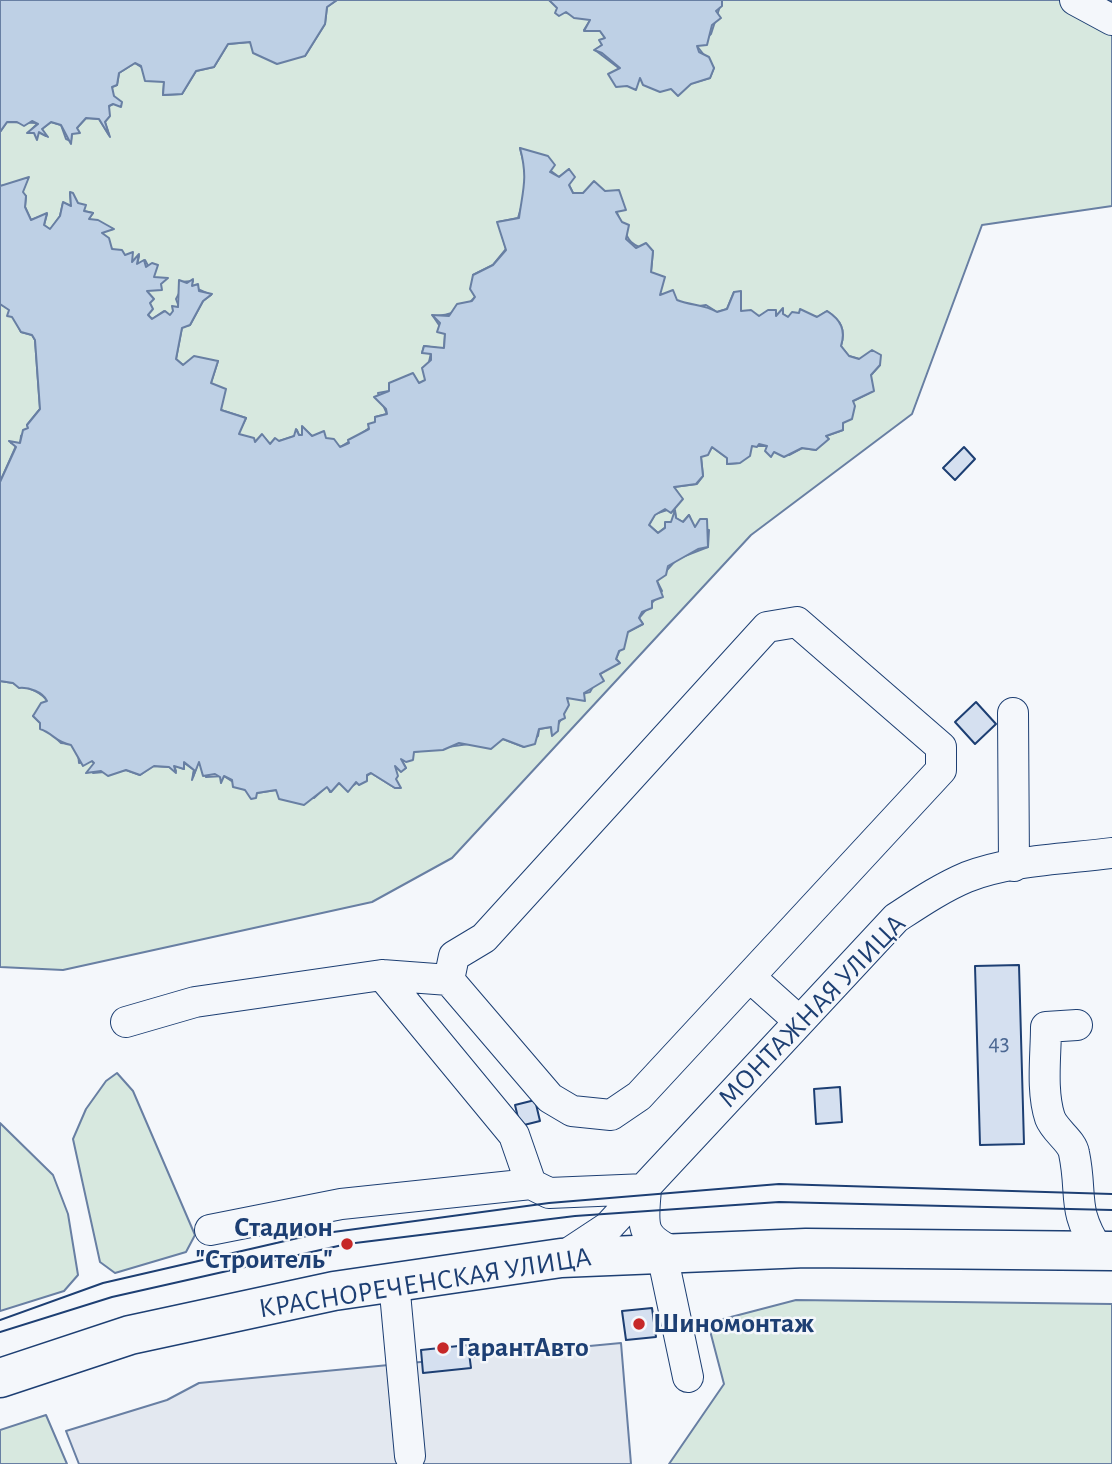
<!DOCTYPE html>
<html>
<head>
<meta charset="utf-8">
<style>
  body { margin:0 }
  canvas { display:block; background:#f4f7fb }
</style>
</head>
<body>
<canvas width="1112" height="1464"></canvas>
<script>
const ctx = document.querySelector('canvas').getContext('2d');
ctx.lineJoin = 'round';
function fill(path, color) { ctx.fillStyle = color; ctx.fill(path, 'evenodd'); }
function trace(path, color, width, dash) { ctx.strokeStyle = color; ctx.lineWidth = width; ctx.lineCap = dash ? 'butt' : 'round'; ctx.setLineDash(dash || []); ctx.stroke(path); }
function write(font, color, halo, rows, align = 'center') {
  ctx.font = font + ' "Alegreya Sans",sans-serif'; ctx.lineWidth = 5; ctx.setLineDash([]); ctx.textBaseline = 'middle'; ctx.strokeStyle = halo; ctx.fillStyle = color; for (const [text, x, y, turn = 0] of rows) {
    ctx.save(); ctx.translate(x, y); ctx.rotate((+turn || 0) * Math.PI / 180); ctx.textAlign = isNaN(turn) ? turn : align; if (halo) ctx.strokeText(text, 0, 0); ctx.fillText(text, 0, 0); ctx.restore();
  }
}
const green = new Path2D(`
  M337,0H549L563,12L591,19L584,30L600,31L605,38L602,45L595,50L620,69L671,89L710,78L714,68L697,46L711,34L722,0H1112V206L982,225L912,414L751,535L452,858L372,902L63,970L0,967V681L13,683L19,687C30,687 42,693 48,702L33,716L61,743L71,744L78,753L79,763L92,761L95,764L93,773L126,770L140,775L153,766L169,767L176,771L174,765L184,769L183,762L194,770L193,777L199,761L206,777L224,776L245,790L257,793L276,790L314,798L327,786L330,792L339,783L351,787L371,773L395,788V766L401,771L406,768L401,759L406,760L413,752L503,739L524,747L538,736L539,729L551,727L552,735L564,714L566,698L590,692L600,674L619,662L616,659L627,632L643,624L639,618L662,591L657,581L677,559L708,547L709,530L694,528L689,515L683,522L676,518L675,512L672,522L658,533L649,525L655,514L673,508L682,499L674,487L697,484L703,476L701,457L712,447L727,458V464L739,463L752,446H767V450L789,455L802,448L816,450L826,436L843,430V423L852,412L853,401L869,393L871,375L880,365L849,356L841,346C846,330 841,320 827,311L817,317L803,313L788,317L783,314V309L776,317L759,316L740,311L741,292H734L727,309L717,312L706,305L693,307L660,295L651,272L653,251C623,245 628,235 616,211L583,193H573L569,185V169L559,177L520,148L525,168L526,191L518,218L498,222L506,249L493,265L473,275L475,297C464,310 449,316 433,316L445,334L444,349L424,346L422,353H431L425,380L419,384L413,374L389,391L378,393L387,414L375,417L376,423C370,428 346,444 340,447L312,436L302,427V435H299L297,430L295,436L270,444L262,435L254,443L238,434L246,418L221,410L211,383L218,361L183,365L176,359L182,327L190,325L203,301L211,295L191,286L193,281L180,282L182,288L176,299L179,307L170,316L164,311L152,319L148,315L150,303L147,291L154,277L145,260L137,265L139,256L132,263L131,258L112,249L101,232L113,229L88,219L93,213L84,211L70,193L71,206L63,203L60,216L50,230L44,225L47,214L31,220L25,207L26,196L13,184L0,186V132L7,122L38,123L28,133L38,132L46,136L42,129L51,122L61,125L66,139L71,141L72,133L86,118L99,119L109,135L105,122L109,106L113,104L112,87L117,85L119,73L135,63L164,82L163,95L182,94L196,71L214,67L228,44L250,42L305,56L325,24L327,7Z
  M0,304L10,309L21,332L32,335L35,340L40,409L27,425L28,428L21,436L20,444L11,443L16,446L0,482Z
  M117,1073L133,1091L195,1235L186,1252L115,1273L100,1262L73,1139L86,1109L106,1081Z
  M0,1123L53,1175L68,1214L78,1275L64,1291L0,1311Z
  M796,1300L1112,1304V1464H669L724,1384L708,1323Z
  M46,1415L67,1464H0V1430Z`);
fill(green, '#d7e8df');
trace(green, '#687fa3', 2);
const parking = new Path2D(`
  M621,1343L631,1464H79L66,1431L167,1400L199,1383Z`);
fill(parking, '#e3e8f0');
trace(parking, '#687fa3', 2);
const water = new Path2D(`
  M0,0H337L327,7L325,24L305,56L277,64L253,53L250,42L228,44L214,67L196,71L182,94L163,95L164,82L145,81L141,66L135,63L119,73L117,85L112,87L114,96L122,102L121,107L113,104L109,106L110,116L105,122L110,137L99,119L86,118L77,128L80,133L72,134L71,144L61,125L51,122L42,129L48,137L39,132L37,140L34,133H27L38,124L32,121L24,126L17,122H7L0,132Z
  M549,0H722V6L716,11L721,18L712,25L707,45L697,46L699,52L709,57L714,68L710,78L691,84L678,96L671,89L660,92L643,85L640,78L636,90L627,86L616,87L608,74L620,68L602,53L594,50L602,45L599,40L605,38L600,31H584L590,20L574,18L566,12L559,16L555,13L557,8Z
  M520,148L548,156L555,165L550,172L559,177L569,169L575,177L569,185L573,193H583L594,181L605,191L619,190L626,210L616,212L622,222L629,225L626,239L636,248L646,243L653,251L651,272L665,277L660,295L673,290L677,300C692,306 704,304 717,312L727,309L734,292L741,291V311L751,310L759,316L768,310H776V316L783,308V314L788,317L792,312L799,313L800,309L817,317L827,311C841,320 846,330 841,346L849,356L859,359L872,350L881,355L880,365L871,375L874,391L853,401L855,406L852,419L843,423V430L826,436L829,439L816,450L802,448L784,457L774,452L771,457L765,451L767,446L759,444L757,447L752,446L750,456L740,463L727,464V458L712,447L708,455L701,457L703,476L696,484L674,487L683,499L671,513L665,509L655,515L649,525L658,533L665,528V522H671L675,510L676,518L683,522L689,515L695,527L700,519H707L708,547L698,549L668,566L666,575L657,581L663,597L652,601V608L642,612L639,618L643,624L628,632L624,649L619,651L616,659L620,663L600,674L604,681L584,693L585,701L567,698L569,705L564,714L565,718L559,721L558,731L552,736L551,727L539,729L535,744L524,747L503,739L491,749L459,743L443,750L414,752L413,760L406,762L401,759L406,768L401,772L395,766L398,776L396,779L401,788H395L371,773L367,775V781L359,785L356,782L348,792L339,783L331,792L327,787L304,805L279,799L276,790L257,793L256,798L251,799L245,790L233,787L232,780L224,776L221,783L220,777L215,774L203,776L199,762L192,780L194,770L184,762V769L174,766L176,773L169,767L154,766L140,775L126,770L108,776L101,771L86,773L94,763L92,761L83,766L71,745C55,742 53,733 40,729V723L33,716L41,703L47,701C43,692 29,687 19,688L13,683L0,681V482L16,447L9,441L20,443L23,430L28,428L27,425L40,409L35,340L32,335L21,332L12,317L7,316L9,310L0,304V186L29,177L23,192L26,196L25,207L31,220L47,213L44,225L50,229L60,216L63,202L71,206L70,192L73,193L78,203L86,205L84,211L93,213L89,219L98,220L114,229L102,233L109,238L112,249L122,250L125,255L133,252L132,262L139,254L137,264L144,260L146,267L152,263L158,265L154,277L168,278L161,284L162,290L147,291L154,299L150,303L153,309L148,315L152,319L165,311L170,315L173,311L172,306L178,307L179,280L187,283L193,279L192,286L198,284L199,291L212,294L203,301L190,325L182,328L176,359L183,365L194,356L218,361L211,383L226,389L221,410L246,418L239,434L254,438L255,442L262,434L270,444L275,438L279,441L294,436L296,429L299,435H302V426L312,436L324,431L326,438L334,439L340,447L349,443L348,440L369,429L368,424L375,422V417L387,414L386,409L374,397L389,391V383L413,373L419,383L425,380L422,368L431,360V354L422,353L424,346L444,348L445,334L437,332L440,323L432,315L449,316L457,304L472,301L475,297L470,289L473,275L493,265L506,250L497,222L519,218C523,189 528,178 520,148Z`);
fill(water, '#bed0e5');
trace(water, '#687fa3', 2);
const building = new Path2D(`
  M964,447L975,459L955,480L943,468Z
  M976,702L996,724L975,744L955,722Z
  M1019,965L1024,1144L980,1145L975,966Z
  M840,1087L842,1122L816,1124L814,1089Z
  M535,1100L540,1121L520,1126L515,1105Z
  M652,1308L656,1337L626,1340L622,1311Z
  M468,1345L471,1368L423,1373L421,1350Z`);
fill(building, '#d5e0f0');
trace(building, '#1d3f73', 2);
const minor = new Path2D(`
  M1075,0L1112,20
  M797,622L941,747V770L639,1096L611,1115L572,1111L550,1098L449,980L454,956L484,938L767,627Z
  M1013,713L1014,866
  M382,975L514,1135L531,1184
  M751,978L799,1021
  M126,1022L195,1002L382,975L449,980
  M1077,1025L1046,1027C1046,1055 1041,1091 1050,1118C1055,1131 1072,1141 1074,1153C1083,1196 1071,1208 1098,1250
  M210,1230L341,1204L531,1184L549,1193L646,1189C643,1226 639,1237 676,1253
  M662,1254L688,1377
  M561,1258L608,1227L896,918C919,903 941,888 967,877C1011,860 1065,859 1112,853
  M394,1282L410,1456`);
const major = new Path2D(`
  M0,1378L130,1335L334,1291L561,1258L806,1248L1112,1251`);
trace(minor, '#1d3f73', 32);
trace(major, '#1d3f73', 41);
trace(minor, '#f4f7fb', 30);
trace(major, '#f4f7fb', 38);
trace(new Path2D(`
  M0,1320L103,1283L311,1235L549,1203L779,1184L1112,1194
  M0,1332L112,1297L347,1244L575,1216L779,1202L1112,1210`), '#1d3f73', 2);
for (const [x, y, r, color] of [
  [347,1244,7,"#c62828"],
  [639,1324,7,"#c62828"],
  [443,1348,7,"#c62828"]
]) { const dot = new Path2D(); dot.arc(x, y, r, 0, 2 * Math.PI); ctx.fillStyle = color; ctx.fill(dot); trace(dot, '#f4f7fb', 2.5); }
write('24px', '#4b6792', null, [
  ["43",999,1043]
]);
write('28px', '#1d3f73', '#f4f7fb', [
  ["МОНТАЖНАЯ УЛИЦА",812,1011,-46],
  ["КРАСНОРЕЧЕНСКАЯ УЛИЦА",425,1283,-9]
]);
write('bold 28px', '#1d3f73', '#f4f7fb', [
  ["Стадион",333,1228,"right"],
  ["\"Строитель\"",333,1260,"right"],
  ["Шиномонтаж",653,1324],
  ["ГарантАвто",457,1348]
], 'left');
</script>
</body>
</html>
